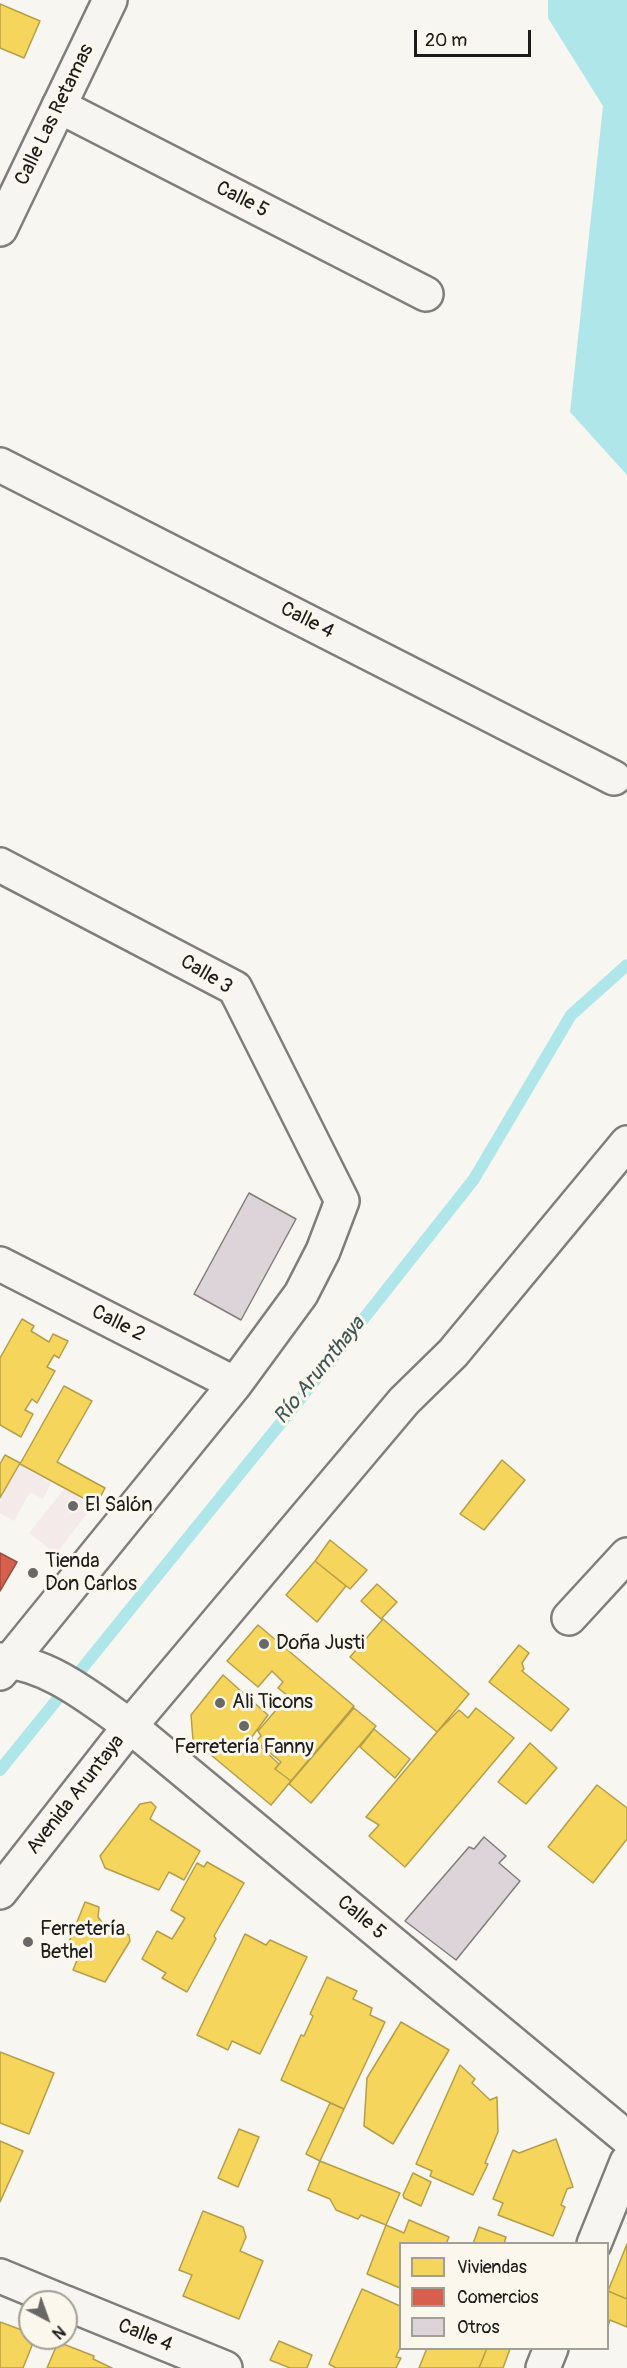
<!DOCTYPE html>
<html>
<head>
<meta charset="utf-8">
<style>
  body { margin:0 }
  #map { position:relative; width:627px; height:2368px; overflow:hidden; background:#f8f6f0; font-family:Pangolin,sans-serif }
  canvas { display:block }
  .legend { position:absolute; left:399px; top:2242px; width:210px; height:108px; box-sizing:border-box; background:#fbf7ec; border:2px solid #a29f99; margin:0; padding:8px 10px; list-style:none; font-size:18px; color:#1c1c1c }
  .legend li { display:flex; align-items:center; gap:12px; height:30px }
  .legend b { width:30px; border:2px solid #a29f99 }
  .north { position:absolute; left:18px; top:2290px; width:60px; height:60px; box-sizing:border-box; background:#fbf7ec; border:2px solid #a29f99; border-radius:50%; rotate:139deg; font-size:16px; font-weight:700; line-height:24px; text-align:center; color:#1c1c1c }
  .north::after { content:''; display:block; margin:auto; width:21px; height:27px; background:#696866; clip-path:polygon(50% 0,100% 100%,50% 72%,0 100%) }
  .scale { position:absolute; left:414px; top:30px; width:117px; height:27px; box-sizing:border-box; border:3px solid #1c1c1c; border-top:0; padding-left:8px; font-size:18px; line-height:21px; white-space:nowrap; color:#1c1c1c; -webkit-text-stroke:4px #fbf7ec; paint-order:stroke }
</style>
</head>
<body>
<div id="map">
<canvas width="627" height="2368"></canvas>
<ul class="legend">
<li><b style="height:16px;background:#f6d55c"></b>Viviendas</li>
<li><b style="height:16px;background:#d6604d"></b>Comercios</li>
<li><b style="height:16px;background:#ddd4d9"></b>Otros</li>
</ul>
<div class="north">N</div>
<div class="scale">20 m</div>
</div>
<script>
const ctx = document.querySelector('canvas').getContext('2d');
ctx.lineJoin = 'round';
function fill(path, color) { ctx.fillStyle = color; ctx.fill(path, 'evenodd'); }
function trace(path, color, width, dash) { ctx.strokeStyle = color; ctx.lineWidth = width; ctx.lineCap = dash ? 'butt' : 'round'; ctx.setLineDash(dash || []); ctx.stroke(path); }
function write(font, color, halo, rows, align = 'center') {
  ctx.font = font + ' Pangolin,sans-serif'; ctx.lineWidth = 6; ctx.setLineDash([]); ctx.textBaseline = 'middle'; ctx.strokeStyle = halo; ctx.fillStyle = color; for (const [text, x, y, turn = 0] of rows) {
    ctx.save(); ctx.translate(x, y); ctx.rotate((+turn || 0) * Math.PI / 180); ctx.textAlign = isNaN(turn) ? turn : align; if (halo) ctx.strokeText(text, 0, 0); ctx.fillText(text, 0, 0); ctx.restore();
  }
}
fill(new Path2D(`
  M19,1465L51,1483L43,1499L30,1492L14,1521L0,1513V1501Z
  M65,1488L92,1507L56,1554L29,1533Z`), '#f3eae9');
fill(new Path2D(`
  M548,0H627V475L570,412L603,106L548,18Z`), '#aee6ea');
const homes = new Path2D(`
  M0,4L40,21L24,58L0,48Z
  M22,1319L34,1326L31,1331L49,1342L53,1334L68,1341L59,1358L54,1355L47,1367L55,1371L37,1403L32,1399L25,1410L33,1414L21,1437L0,1425V1358Z
  M64,1386L92,1401L57,1462L105,1488L96,1505L20,1464Z
  M5,1455L20,1463L0,1498V1464Z
  M502,1460L525,1480L484,1530L460,1514Z
  M330,1540L367,1570L350,1589L315,1561Z
  M315,1561L346,1586L317,1622L286,1595Z
  M377,1584L397,1602L381,1619L361,1601Z
  M383,1619L469,1694L437,1732L350,1657Z
  M258,1625L354,1706L291,1781L275,1769L281,1762L256,1741L261,1736L258,1731L288,1696L278,1688L283,1682L272,1671L258,1687L227,1661Z
  M519,1645L529,1653L522,1663L524,1669L522,1671L569,1709L551,1731L489,1682Z
  M223,1675L268,1715L251,1738L279,1764L275,1769L291,1781L271,1805L193,1740L191,1715Z
  M354,1708L376,1726L311,1803L289,1784Z
  M476,1708L514,1738L405,1867L369,1836L379,1825L366,1817L437,1732L459,1710L468,1718Z
  M374,1729L410,1759L395,1778L360,1747Z
  M530,1743L557,1768L526,1804L498,1782Z
  M597,1785L627,1808V1839L593,1883L548,1847Z
  M151,1802L156,1807L150,1819L200,1851L184,1880L169,1872L159,1890L105,1868L100,1856L140,1804Z
  M207,1862L244,1883L214,1936L216,1939L187,1992L162,1978L166,1973L142,1959L157,1931L172,1939L185,1918L171,1910L197,1863L204,1867Z
  M85,1902L99,1907L98,1917L104,1925L129,1935L130,1941L105,1982L73,1970L80,1953L67,1947Z
  M245,1934L266,1945L270,1940L307,1957L260,2054L232,2041L228,2050L197,2035Z
  M327,1977L357,1991L353,1999L372,2008L370,2015L385,2022L344,2109L281,2080L301,2035L304,2036L313,2016L310,2014Z
  M401,2022L449,2050L393,2144L364,2126L367,2078Z
  M0,2052L54,2073L29,2134L0,2123Z
  M460,2065L475,2079L472,2083L490,2100L497,2097L498,2132L485,2163L488,2164L473,2195L430,2176L432,2171L416,2164Z
  M330,2103L344,2109L320,2161L306,2154Z
  M239,2129L259,2137L238,2187L218,2178Z
  M556,2139L573,2187L567,2189L561,2205L565,2207L553,2236L498,2215L503,2203L493,2199L513,2150L519,2153Z
  M0,2141L23,2151L0,2202Z
  M320,2161L400,2193L386,2225L361,2215L358,2219L336,2210L330,2199L308,2190Z
  M413,2173L431,2182L421,2206L404,2198L403,2195Z
  M203,2211L243,2227L246,2237L240,2251L263,2261L239,2319L183,2296L192,2275L179,2270Z
  M409,2220L449,2237L446,2244H400V2288L367,2274L386,2225L404,2233Z
  M479,2227L506,2237L504,2244H473Z
  M627,2244V2299L608,2291Z
  M362,2289L400,2306V2348L396,2357L401,2358L396,2368H336L329,2364Z
  M608,2291L627,2299V2327L610,2320L608,2326Z
  M0,2322L30,2333V2338H35L23,2368H0Z
  M279,2341L312,2355L307,2368H290L270,2360Z
  M58,2342L94,2356L93,2359L112,2368H47Z
  M427,2348H487L479,2368H419Z
  M487,2348L510,2349L503,2368H479Z`);
fill(homes, '#f6d55c');
trace(homes, '#b59e49', 1.5);
const shops = new Path2D(`
  M0,1553L17,1562L0,1591Z`);
fill(shops, '#d6604d');
trace(shops, '#9e4c3e', 1.5);
trace(new Path2D(`
  M0,1770L301,1398L474,1179L571,1015L627,965`), '#aee6ea', 12);
const building = new Path2D(`
  M249,1193L296,1219L241,1320L194,1294Z
  M484,1837L506,1856L499,1863L520,1881L456,1960L405,1921L469,1847L474,1849Z`);
fill(building, '#ddd4d9');
trace(building, '#7f7e7b', 1.5);
const minor = new Path2D(`
  M59,106L426,294
  M0,465L614,778
  M0,865L235,988L342,1201L323,1251L301,1294L235,1384L0,1673
  M0,1264L235,1384
  M569,1618L627,1555
  M130,1726L404,1401L453,1353L627,1143
  M594,2244L627,2162
  M0,2276L63,2302
  M66,2303L225,2368
  M543,2368L551,2348`);
const tertiary = new Path2D(`
  M0,229L110,0`);
const secondary = new Path2D(`
  M0,1660C50,1664 90,1698 130,1726L627,2138
  M0,1892L130,1726`);
trace(minor, '#7f7e7b', 38);
trace(tertiary, '#7f7e7b', 38);
trace(secondary, '#7f7e7b', 38);
trace(minor, '#f6f5f1', 33);
trace(tertiary, '#f6f5f1', 33);
trace(secondary, '#f6f5f1', 33);
for (const [x, y, r, color] of [
  [73,1506,6,"#696866"],
  [33,1573,6,"#696866"],
  [264,1644,6,"#696866"],
  [220,1703,6,"#696866"],
  [244,1726,6,"#696866"],
  [28,1942,6,"#696866"]
]) { const dot = new Path2D(); dot.arc(x, y, r, 0, 2 * Math.PI); ctx.fillStyle = color; ctx.fill(dot); trace(dot, '#fbf7ec', 2); }
write('20px', '#1c1c1c', '#fbf7ec', [
  ["Calle Las Retamas",55,115,-64],
  ["Calle 5",242,200,27],
  ["Calle 4",307,621,27],
  ["Calle 3",206,975,31],
  ["Calle 2",118,1324,27],
  ["Avenida Aruntaya",76,1795,-52],
  ["Calle 5",361,1918,40],
  ["Calle 4",145,2336,22]
]);
write('20px', '#1c1c1c', '#fbf7ec', [
  ["El Salón",85,1506],
  ["Tienda",45,1562],
  ["Don Carlos",45,1585],
  ["Doña Justi",276,1644],
  ["Ali Ticons",232,1703],
  ["Ferretería Fanny",244,1748,"center"],
  ["Ferretería",40,1930],
  ["Bethel",40,1953]
], 'left');
write('italic 21px', '#3e5659', '#fbf7ec', [
  ["Río Arumthaya",320,1371,-51]
]);
</script>
</body>
</html>
